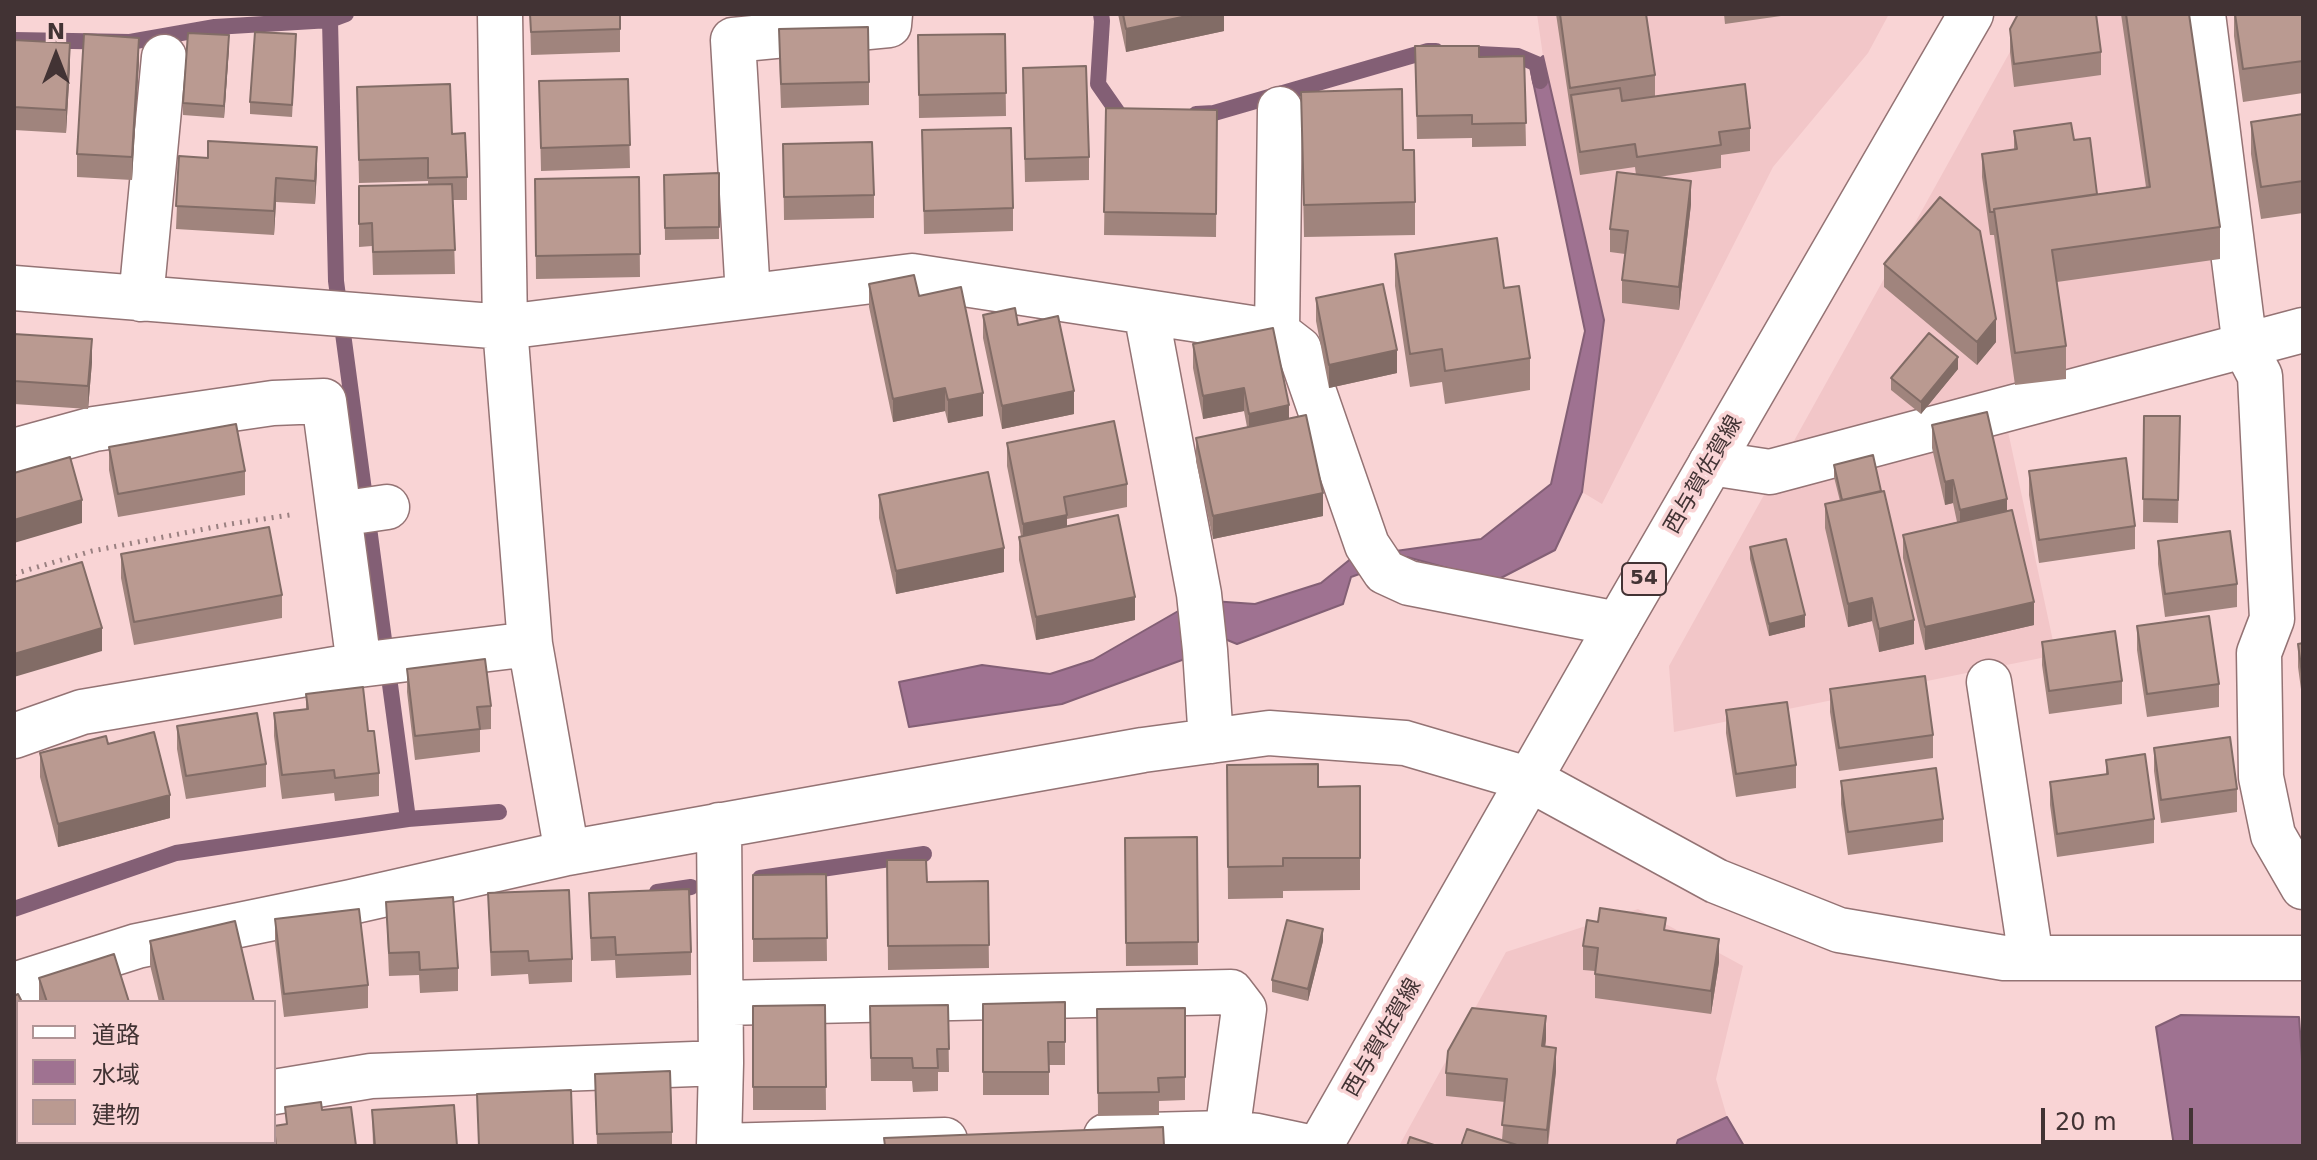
<!DOCTYPE html>
<html>
<head>
<meta charset="utf-8">
<style>
  body { margin:0 }
  #map { position:relative; width:2317px; height:1160px; overflow:hidden; background:#f9d4d5; font-family:"DejaVu Sans","Noto Sans JP",sans-serif }
  canvas { display:block }
  .frame { position:absolute; inset:0; border:16px solid #423334; pointer-events:none }
  .legend { position:absolute; left:16px; top:1000px; width:260px; height:144px; box-sizing:border-box; background:#f9d4d5; border:2px solid #b09495; margin:0; padding:10px 14px; list-style:none; font-size:24px; color:#423334 }
  .legend li { display:flex; align-items:center; gap:16px; height:40px }
  .legend b { width:40px; border:2px solid #b09495 }
  .north { position:absolute; left:16px; top:16px; width:80px; height:80px; -webkit-text-stroke:6px #f9d4d5; paint-order:stroke; rotate:0deg; font-size:22px; font-weight:700; line-height:32px; text-align:center; color:#423334 }
  .north::after { content:''; display:block; margin:auto; width:28px; height:36px; background:#423334; clip-path:polygon(50% 0,100% 100%,50% 72%,0 100%) }
  .scale { position:absolute; left:2041px; top:1108px; width:152px; height:36px; box-sizing:border-box; border:4px solid #423334; border-top:0; padding-left:10px; font-size:24px; line-height:28px; white-space:nowrap; color:#423334; -webkit-text-stroke:6px #f9d4d5; paint-order:stroke }
</style>
</head>
<body>
<div id="map">
<canvas width="2317" height="1160"></canvas>
<div class="frame"></div>
<ul class="legend">
<li><b style="height:10px;background:#fff"></b>道路</li>
<li><b style="height:22px;background:#9f7291"></b>水域</li>
<li><b style="height:22px;background:#ba9a91"></b>建物</li>
</ul>
<div class="north">N</div>
<div class="scale">20 m</div>
</div>
<script>
const ctx = document.querySelector('canvas').getContext('2d');
ctx.lineJoin = 'round';
function fill(path, color) { ctx.fillStyle = color; ctx.fill(path, 'evenodd'); }
function trace(path, color, width, dash) { ctx.strokeStyle = color; ctx.lineWidth = width; ctx.lineCap = dash ? 'butt' : 'round'; ctx.setLineDash(dash || []); ctx.stroke(path); }
function write(font, color, halo, rows, align = 'center') {
  ctx.font = font + ' "DejaVu Sans","Noto Sans JP",sans-serif'; ctx.lineWidth = 7; ctx.setLineDash([]); ctx.textBaseline = 'middle'; ctx.strokeStyle = halo; ctx.fillStyle = color; for (const [text, x, y, turn = 0] of rows) {
    ctx.save(); ctx.translate(x, y); ctx.rotate((+turn || 0) * Math.PI / 180); ctx.textAlign = isNaN(turn) ? turn : align; if (halo) ctx.strokeText(text, 0, 0); ctx.fillText(text, 0, 0); ctx.restore();
  }
}
fill(new Path2D(`
  M1537,14H1889L1868,53L1773,167L1602,504L1582,492L1604,320L1543,56Z
  M2031,14H2197L2243,345L2003,408L2056,655L1674,732L1669,666Z
  M1638,909L1743,966L1716,1079L1727,1117L1725,1146H1399L1506,952Z`), '#f2c6c8');
const water = new Path2D(`
  M1543,56L1604,320L1582,492L1555,550L1495,581L1407,557L1351,577L1343,604L1237,644L1220,637L1189,649L1182,660L1062,704L909,727L899,682L982,665L1050,674L1093,660L1180,610L1212,601L1255,604L1321,583L1353,557L1481,539L1551,484L1585,331L1530,67Z
  M2181,1015L2299,1017L2303,1073V1146H2174L2156,1027Z
  M1727,1117L1744,1146H1676L1678,1140Z`);
fill(water, '#9f7291');
trace(water, '#835f75', 2);
trace(new Path2D(`
  M346,14L330,20L336,281L408,819
  M1101,14L1102,21L1098,84L1121,117L1133,116
  M14,40L130,42L215,27L330,20
  M1459,53L1518,56L1537,64L1540,81
  M1196,114L1214,113L1428,51H1436
  M760,878L924,854
  M657,892L691,887
  M14,909L176,853L408,819L499,812`), '#835f75', 16);
const minor = new Path2D(`
  M500,14L505,327L530,644L567,853
  M2203,14L2245,347L2260,376L2272,619L2259,653L2261,777L2273,835L2303,887
  M14,288L505,327L912,276L1277,332L1299,349L1367,545L1385,572L1409,583L1618,624
  M748,296L733,40L889,25L890,14
  M141,299L164,57
  M1146,312L1199,594L1205,650L1211,741
  M1277,332L1280,109
  M14,451L94,429L273,403L324,401L359,665
  M1711,463L1770,472L2303,330
  M339,514L387,507
  M1989,682L2031,958
  M14,736L82,712L359,665L530,644
  M14,985L137,946L351,902L567,853L1143,750L1269,733L1405,743L1531,780L1716,881L1839,930L2004,958H2303
  M721,1003L1231,992L1244,1009L1227,1133
  M274,1092L371,1076L721,1063
  M1106,1136L1227,1133L1257,1136L1304,1146
  M75,1146L86,1142
  M719,1146L945,1140
  M719,1146L721,1063L719,825`);
const major = new Path2D(`
  M1320,1146L1618,624L1971,14`);
trace(minor, '#947374', 47);
trace(major, '#947374', 47);
trace(new Path2D(`
  M14,574L92,551L230,524L290,515`), '#9a8081', 5, [2, 6]);
trace(minor, '#fff', 44);
trace(major, '#fff', 44);
fill(new Path2D(`
  M530,14H620V52L531,55Z
  M1118,14H1224V31L1126,52Z
  M1556,14H1646L1655,75V97L1750,128V151L1721,155V168L1658,177L1691,204L1679,310L1622,303V280L1625,254L1610,252V229L1636,175L1635,167L1580,175Z
  M1724,14H1795L1725,24Z
  M2121,14H2189L2220,227V259L2057,282L2066,346V379L2015,385L1994,235H1990L1982,177V154L2014,149V131L2074,140L2097,194L2146,187Z
  M2234,14H2303V93L2243,102L2234,36Z
  M2010,29L2101,52V75L2014,87L2010,52Z
  M1005,34L1006,116L919,118L918,35Z
  M14,40L70,66L66,133L14,130Z
  M1415,46L1479,57L1524,56L1526,146L1472,147V138L1417,139Z
  M229,47L224,118L183,115V103Z
  M296,47L292,117L250,114V102Z
  M779,52L869,82V105L781,108Z
  M139,61L132,180L77,177V154Z
  M628,79L630,168L541,171L539,81Z
  M357,87L452,134L467,177V200H453L455,274L373,275L372,246L359,247V186L428,184V181L359,183Z
  M1023,91L1089,157V180L1025,182Z
  M1301,92L1415,202V235L1304,237Z
  M1106,108L1217,110L1216,237L1104,235Z
  M2303,114V213L2261,219L2251,154V122Z
  M922,130L1013,208V231L924,234Z
  M783,144L874,195V218L784,220Z
  M179,156L317,170L315,204L276,202L274,235L176,229Z
  M719,173V239L665,240L664,175Z
  M639,177L640,277L536,279L535,179Z
  M1395,254L1504,288L1530,358V390L1445,404L1442,382L1410,387L1395,286Z
  M1884,264L1996,342L1977,365L1884,287Z
  M869,284L919,296L983,416L948,423L945,411L893,422L869,307Z
  M1316,298L1397,373L1329,388L1316,321Z
  M983,315L1018,325L1074,414L1002,429L983,338Z
  M14,334L92,362L88,409L14,404Z
  M1193,344L1289,418L1323,516L1213,539L1196,461V438L1247,427L1244,411L1203,419L1193,368Z
  M1958,369L1921,414L1891,390V378Z
  M2144,416H2180L2178,523L2143,522Z
  M1932,425L2007,511L2034,625L1925,650L1903,558V535L1957,522L1953,503L1945,505L1932,448Z
  M1007,443L1127,484V507L1067,519V526L1135,620L1036,640L1019,560V537L1021,536L1007,466Z
  M109,447L245,471V495L118,517L109,470Z
  M1834,465L1914,644L1879,652L1872,621L1848,627L1825,528V504L1840,501L1834,477Z
  M2029,471L2135,526V549L2039,563L2029,495Z
  M879,495L1004,572L896,594L879,518Z
  M2158,541L2237,584V607L2165,617L2158,564Z
  M1750,547L1805,627L1769,636L1750,559Z
  M121,554L282,595V618L134,645L121,578Z
  M2137,626L2219,684V707L2147,717L2137,650Z
  M2042,642L2122,681V704L2049,714L2042,665Z
  M2303,643V704L2298,667V644Z
  M407,669L491,706V729L480,730V752L415,760L407,692Z
  M1830,689L1933,735V758L1839,771L1830,712Z
  M306,694L368,731L379,773V796L335,801L334,793L282,799L274,736V713L306,710Z
  M1726,710L1796,765V788L1736,797L1726,733Z
  M177,726L266,764V787L186,799L177,749Z
  M108,744L170,818L58,847L40,777V753Z
  M2154,748L2237,789V812L2161,823L2154,771Z
  M2106,760L2154,819V843L2057,857L2050,805V782L2106,774Z
  M1227,765L1318,787L1360,786V890L1283,891V898L1228,899Z
  M1841,781L1943,819V842L1848,855L1841,804Z
  M1197,837L1198,965L1126,966L1125,838Z
  M887,860L927,882L988,881L989,968L888,970Z
  M826,874L827,961L753,962V875Z
  M488,893L572,959V982L529,984L528,974L491,976Z
  M589,893L691,952V975L616,978L615,960L591,961Z
  M386,902L458,968V991L420,993L419,975L389,976Z
  M275,919L368,985V1008L284,1017L275,942Z
  M1666,931L1719,962L1711,1014L1595,998V971L1583,970V946Z
  M150,941L254,1002H159L150,965Z
  M1323,941L1308,1001L1272,992V980Z
  M39,978L129,1002H39Z
  M1065,1002V1065H1049V1095H983V1004Z
  M825,1005L826,1110H753V1006Z
  M948,1005L949,1072H938V1091L913,1092L912,1081H871L870,1006Z
  M1185,1008V1100L1159,1101V1115L1098,1116L1097,1009Z
  M1546,1039L1545,1047L1556,1071L1548,1146H1461L1502,1140L1505,1102L1446,1096V1073Z
  M595,1074L672,1132V1146H597Z
  M372,1110L457,1146H373Z`), '#a0847d');
fill(new Path2D(`
  M1196,14H1224V31L1126,52V29Z
  M229,35V47L224,118V106Z
  M139,38V61L132,180V157Z
  M70,43V66L66,133V110Z
  M317,147V170L315,204V181Z
  M276,178V202L274,235V211Z
  M1691,181V204L1679,310V287Z
  M1996,319V342L1977,365V342Z
  M92,339V362L88,409V386Z
  M1397,350V373L1329,388V365Z
  M1958,357V369L1921,414V402Z
  M945,388V411L893,422V399Z
  M1244,388V411L1203,419V396Z
  M1074,391V414L1002,429V406Z
  M983,393V416L948,423V400Z
  M1289,405V428L1249,437V414Z
  M1953,480V503L1945,505V482Z
  M1323,493V516L1213,539V516Z
  M2007,499V522L1960,533V510Z
  M82,500V523L14,543V520Z
  M1067,515V538L1023,547V524Z
  M1004,548V572L896,594V571Z
  M1135,597V620L1036,640V617Z
  M1872,598V621L1848,627V604Z
  M2034,602V625L1925,650V627Z
  M1805,615V627L1769,636V624Z
  M1914,620V644L1879,652V629Z
  M102,628V651L14,677V654Z
  M170,795V818L58,847V824Z
  M1323,929V941L1308,1001V989Z
  M1719,939V962L1711,1014V991Z
  M1546,1016V1039L1542,1070V1046Z
  M1556,1048V1071L1547,1146V1130Z
  M18,1068V1091L14,1093V1070Z`), '#826c66');
const building = new Path2D(`
  M530,14H620V29L531,32Z
  M1123,14H1196L1126,29Z
  M1560,14H1646L1655,75L1570,88Z
  M2018,14H2096L2101,52L2014,64L2010,29Z
  M2126,14H2189L2220,227L2052,250L2066,346L2015,353L1994,209L2150,187Z
  M2235,14H2303V61L2243,69Z
  M868,27L869,82L781,84L779,29Z
  M255,32L296,34L292,105L250,102Z
  M188,33L229,35L224,106L183,103Z
  M84,34L139,38L132,157L77,154Z
  M1005,34L1006,93L919,95L918,35Z
  M14,40L70,43L66,110L14,107Z
  M1415,46H1479V57L1524,56L1526,123L1472,124V115L1417,116Z
  M1086,66L1089,157L1025,159L1023,68Z
  M628,79L630,145L541,148L539,81Z
  M450,84L452,134L465,133L467,177L428,178V158L359,160L357,87Z
  M1745,84L1750,128L1719,132L1721,145L1637,157L1635,144L1580,152L1571,95L1620,88L1622,101Z
  M1402,89L1403,150H1414L1415,202L1304,205L1301,92Z
  M1106,108L1217,110L1216,214L1104,212Z
  M2303,114V181L2261,187L2251,122Z
  M2071,123L2074,140L2090,138L2097,194L1994,209V212H1990L1982,154L2017,149L2014,131Z
  M1011,128L1013,208L924,211L922,130Z
  M208,141L317,147L315,181L276,178L274,211L176,206L179,156L208,158Z
  M872,142L874,195L784,197L783,144Z
  M1617,172L1691,181L1679,287L1622,280L1628,231L1610,229Z
  M719,173V227L665,228L664,175Z
  M639,177L640,254L536,256L535,179Z
  M452,184L455,250L373,252L372,223L359,224V186Z
  M1940,197L1980,231L1996,319L1977,342L1884,264Z
  M1497,238L1504,288L1519,286L1530,358L1445,371L1442,349L1410,354L1395,254Z
  M914,275L919,296L961,287L983,393L948,400L945,388L893,399L869,284Z
  M1383,284L1397,350L1329,365L1316,298Z
  M1015,308L1018,325L1058,316L1074,391L1002,406L983,315Z
  M1273,328L1289,405L1249,414L1244,388L1203,396L1193,344Z
  M1929,333L1958,357L1921,402L1891,378Z
  M14,334L92,339L88,386L14,381Z
  M1987,412L2007,499L1960,510L1953,480L1945,482L1932,425Z
  M1306,415L1323,493L1213,516L1196,438Z
  M2144,416H2180L2178,500L2143,499Z
  M1114,421L1127,484L1064,497L1067,515L1023,524L1007,443Z
  M236,424L245,471L118,494L109,447Z
  M1873,455L1881,491L1842,500L1834,465Z
  M70,457L82,500L14,520V473Z
  M2126,458L2135,526L2039,540L2029,471Z
  M988,472L1004,548L896,571L879,495Z
  M1884,491L1914,620L1879,629L1872,598L1848,604L1825,504Z
  M2012,510L2034,602L1925,627L1903,535Z
  M1118,515L1135,597L1036,617L1019,537Z
  M269,527L282,595L134,622L121,554Z
  M2230,531L2237,584L2165,594L2158,541Z
  M1786,539L1805,615L1769,624L1750,547Z
  M82,562L102,628L14,654V582Z
  M2209,616L2219,684L2147,694L2137,626Z
  M2115,631L2122,681L2049,691L2042,642Z
  M2303,643V681L2298,644Z
  M485,659L491,706L477,707L480,729L415,736L407,669Z
  M1925,676L1933,735L1839,748L1830,689Z
  M363,687L368,731H374L379,773L335,778L334,770L282,775L274,713L308,709L306,694Z
  M1787,702L1796,765L1736,774L1726,710Z
  M257,713L266,764L186,776L177,726Z
  M154,732L170,795L58,824L40,753L106,736L108,744Z
  M2230,737L2237,789L2161,800L2154,748Z
  M2145,754L2154,819L2057,834L2050,782L2108,774L2106,760Z
  M1318,764V787L1360,786V858H1283V866L1228,867L1227,765Z
  M1936,768L1943,819L1848,832L1841,781Z
  M1197,837L1198,942L1126,943L1125,838Z
  M887,860H926L927,882L988,881L989,945L888,946Z
  M826,874L827,938L753,939V875Z
  M689,889L691,952L616,955L615,937L591,938L589,893Z
  M569,890L572,959L529,961L528,951L491,952L488,893Z
  M453,897L458,968L420,970L419,952L389,953L386,902Z
  M1600,908L1666,918L1664,930L1719,939L1711,991L1595,974L1598,948L1583,946L1587,920L1598,922Z
  M359,909L368,985L284,994L275,919Z
  M1287,920L1323,929L1308,989L1272,980Z
  M235,921L254,1002H164L150,941Z
  M114,954L129,1002H47L39,978Z
  M18,994L22,1002H18V1068L14,1070V996Z
  M1065,1002V1042H1048L1049,1072H983V1004Z
  M825,1005L826,1087H753V1006Z
  M948,1005L949,1049H937L938,1068H913L912,1058H871L870,1006Z
  M1185,1008V1077L1158,1078L1159,1092L1098,1093L1097,1009Z
  M1472,1008L1546,1016L1542,1046L1556,1048L1547,1130L1502,1125L1507,1079L1446,1073L1448,1051Z
  M670,1071L672,1132L597,1134L595,1074Z
  M571,1090L573,1146H479L477,1094Z
  M321,1102L322,1110L351,1107L356,1146H276L274,1126L287,1124L285,1107Z
  M454,1105L457,1146H375L372,1110Z
  M1163,1127L1164,1146H885L884,1138Z
  M1467,1129L1520,1146H1461Z
  M1410,1137L1437,1146H1407Z
  M177,1142H239L240,1146H178Z`);
fill(building, '#ba9a91');
trace(building, '#826c66', 2);
for (const [x, y, w] of [
  [1644,579,44]
]) { const box = new Path2D(); box.roundRect(x - w / 2, y - 16, w, 32, 6); ctx.fillStyle = '#f9d4d5'; ctx.fill(box); trace(box, '#423334', 2); }
write('bold 20px', '#423334', null, [
  ["54",1644,579]
]);
write('22px', '#423334', '#f9d4d5', [
  ["西与賀佐賀線",1704,475,-60],
  ["西与賀佐賀線",1383,1038,-60]
]);
</script>
</body>
</html>
